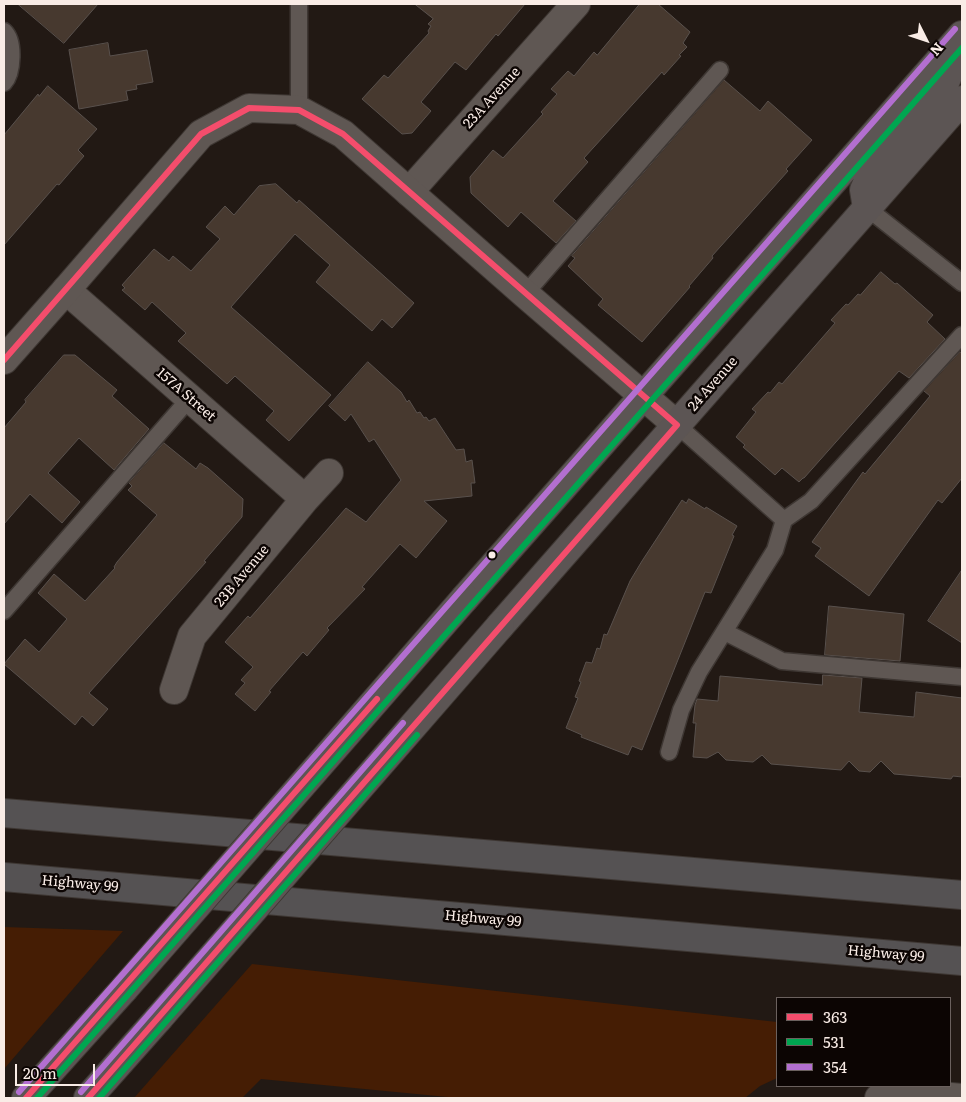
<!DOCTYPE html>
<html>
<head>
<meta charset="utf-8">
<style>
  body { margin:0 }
  #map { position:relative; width:966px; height:1102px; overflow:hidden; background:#221914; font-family:Literata,serif }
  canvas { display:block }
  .frame { position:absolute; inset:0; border:5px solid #f9ece6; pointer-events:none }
  .legend { position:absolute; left:776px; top:997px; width:175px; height:90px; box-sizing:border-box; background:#0c0503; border:1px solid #6b615e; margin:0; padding:6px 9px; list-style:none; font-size:15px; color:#f9ece6 }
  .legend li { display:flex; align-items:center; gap:10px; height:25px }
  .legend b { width:25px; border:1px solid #6b615e }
  .north { position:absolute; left:901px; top:15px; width:50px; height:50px; -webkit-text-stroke:4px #0c0503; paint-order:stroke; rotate:131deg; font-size:14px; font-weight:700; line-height:20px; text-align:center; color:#f9ece6 }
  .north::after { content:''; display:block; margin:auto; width:18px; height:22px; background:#f9ece6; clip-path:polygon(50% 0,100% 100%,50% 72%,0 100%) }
  .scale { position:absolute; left:15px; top:1064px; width:80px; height:22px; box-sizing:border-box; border:2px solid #f9ece6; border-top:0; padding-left:6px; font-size:15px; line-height:18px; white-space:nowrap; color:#f9ece6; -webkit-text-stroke:4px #0c0503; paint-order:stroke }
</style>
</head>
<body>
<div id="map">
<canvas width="966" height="1102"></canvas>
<div class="frame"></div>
<ul class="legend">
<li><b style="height:6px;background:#f44d6c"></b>363</li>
<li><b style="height:6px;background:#00a651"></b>531</li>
<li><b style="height:6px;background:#b36fd0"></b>354</li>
</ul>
<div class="north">N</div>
<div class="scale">20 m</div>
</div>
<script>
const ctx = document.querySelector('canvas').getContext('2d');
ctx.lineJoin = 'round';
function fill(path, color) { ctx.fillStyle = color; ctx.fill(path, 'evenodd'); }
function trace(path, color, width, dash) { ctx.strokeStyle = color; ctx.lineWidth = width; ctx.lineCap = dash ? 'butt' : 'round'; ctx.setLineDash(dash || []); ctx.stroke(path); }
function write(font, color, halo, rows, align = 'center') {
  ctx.font = font + ' Literata,serif'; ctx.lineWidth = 5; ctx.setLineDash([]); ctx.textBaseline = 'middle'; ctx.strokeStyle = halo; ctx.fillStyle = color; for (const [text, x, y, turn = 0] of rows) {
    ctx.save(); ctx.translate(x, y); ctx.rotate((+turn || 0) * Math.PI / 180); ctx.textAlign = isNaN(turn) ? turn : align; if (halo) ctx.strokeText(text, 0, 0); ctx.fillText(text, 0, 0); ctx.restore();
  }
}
fill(new Path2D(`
  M4,927L123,931L4,1069Z
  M252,964L777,1022V1078L760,1086L745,1098H458L261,1079L242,1098H134Z`), '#451d04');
const building = new Path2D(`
  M18,4H98L64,43Z
  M415,4H525L498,36L496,34L466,70L455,62L421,102L431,111L412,133L402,134L362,99L384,75L388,78L429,33L428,31L431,26L428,24L433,19Z
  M640,4H658L690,32L683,43L687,47L679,55L681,56L664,75L662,72L584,158L588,162L553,201L576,221L556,243L521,212L508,227L471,193L470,177L493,150L503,158L543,114L541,112L557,94L551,89L568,71L574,76L594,52L597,55Z
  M108,43L110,56L147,50L153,82L136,85L137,89L126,91L128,100L79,109L69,50Z
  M724,80L760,111L768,101L812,140L786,169L788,171L712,256L713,258L689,286L690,287L642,342L598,305L603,299L568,266L575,258L572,256Z
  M48,86L97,129L78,150L84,156L59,185L57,184L4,245V135L38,94L39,96Z
  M276,184L297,203L299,200L414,303L392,328L382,319L372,331L316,282L330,265L295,234L231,307L331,395L289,441L266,420L274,411L235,376L227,384L178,341L186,333L152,302L145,310L122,290L125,288L122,285L154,249L169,261L173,256L191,271L220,239L206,227L225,206L234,215L259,186Z
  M881,272L895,284L897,283L933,315L927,322L945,339L909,378L899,371L804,478H803L799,482L782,468L775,475L743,447L745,445L736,437L756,412L752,409L768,392L770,393L779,382L782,384L835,323L831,320L846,304L848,305L858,294L860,295Z
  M960,352L962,353V478L942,503L938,500L869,596L815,556L821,548L812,542L863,472L865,474L930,396L924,391Z
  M64,355H75L117,390L112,396L149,429L114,470L79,438L48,473L80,502L62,523L30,494L4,524V428L26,402L25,400Z
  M368,362L401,392L407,402L409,400L417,413L420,412L424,418L426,417L429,421L435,418L456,450L464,449L466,462L472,460L475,483H471L472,496L424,501L447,521L416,558L400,544L362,587L365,589L327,628L329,630L307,656L303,652L269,691L271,692L255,711L235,694L245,683L241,680L253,667L225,642L248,616L250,618L346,508L366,522L401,480L374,439L369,442L351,414L345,421L329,406Z
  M164,443L196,469L200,463L208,468L243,499L242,517L204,561L206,562L89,693L108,709L93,726L82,716L75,725L4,664L25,639L39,652L67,619L38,593L54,574L85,601L115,568L114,567L117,562L157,515L128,490L132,486L129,483Z
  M689,499L705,509L706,507L737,526L732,535L734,536L711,593L705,592L642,750L632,746L628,755L581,737L582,735L566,728L578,698L575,697L581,682L579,681L586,662L592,663L597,648L600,649L604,634L607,635L630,581L642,561L682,500L686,503Z
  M962,570V643L928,621Z
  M829,606L904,614L900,661L825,655Z
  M823,675L862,678L859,712L914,717L916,692L962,698V777L953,776L951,779L894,774L881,761L870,772L859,771L849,761L841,770L771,764L762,755L753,762L726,760L718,752L707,758L693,757L696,723H693L695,705L697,699L718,701L720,676L822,685Z`);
fill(building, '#47392f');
trace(building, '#59514d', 1);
const service = new Path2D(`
  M4,31C15,41 13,73 4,83
  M299,110V4
  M867,208L962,283
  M525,294L720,70
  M677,425L784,520
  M4,611L190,398
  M725,632L782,661L962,677
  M669,752L681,710L699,672L775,550L784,520L811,501L962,335`);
const minor = new Path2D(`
  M409,192L576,4
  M66,290L305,499
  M174,690L192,636L305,499L329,473`);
const tertiary = new Path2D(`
  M4,360L66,290L201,134L249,108L299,110L343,134L525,294L677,425
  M879,1098L940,1096L962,1098`);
const secondary = new Path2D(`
  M867,208L864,190L874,168L942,89L959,51
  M465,598L962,35
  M500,626L962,100
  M26,1098L124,989
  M88,1098L159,1018`);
const motorway = new Path2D(`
  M4,813L962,895
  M4,877L962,961`);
trace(service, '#3e3733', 19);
trace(minor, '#3e3733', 30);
trace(tertiary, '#3e3733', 30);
trace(secondary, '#3e3733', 30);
trace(motorway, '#3e3733', 30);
trace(service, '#5f5753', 16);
trace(minor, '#5f5753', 28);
trace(tertiary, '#5f5753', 28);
trace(secondary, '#5c5554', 28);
trace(motorway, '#555253', 28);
const secondaryBridge = new Path2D(`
  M124,989L465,598
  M159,1018L500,626`);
trace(secondaryBridge, '#3e3733', 30, []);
trace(secondaryBridge, '#5c5554', 28);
trace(new Path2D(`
  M4,360L201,134L249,108L299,110L343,134L677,425L88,1098
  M26,1098L377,699`), '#f44d6c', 6);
trace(new Path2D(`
  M37,1098L962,48
  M99,1098L417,735`), '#00a651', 6);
trace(new Path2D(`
  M19,1092L955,29
  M81,1092L403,723`), '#b36fd0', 6);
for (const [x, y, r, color] of [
  [492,555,4.5,"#f9ece6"]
]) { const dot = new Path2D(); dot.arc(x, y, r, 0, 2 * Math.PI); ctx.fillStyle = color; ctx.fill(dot); trace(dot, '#0c0503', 2); }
write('14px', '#f9ece6', '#0c0503', [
  ["23A Avenue",492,98,-48],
  ["24 Avenue",713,384,-49],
  ["157A Street",186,395,41],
  ["23B Avenue",242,576,-50],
  ["Highway 99",80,884,5],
  ["Highway 99",483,919,5],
  ["Highway 99",886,954,5]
]);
</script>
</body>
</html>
